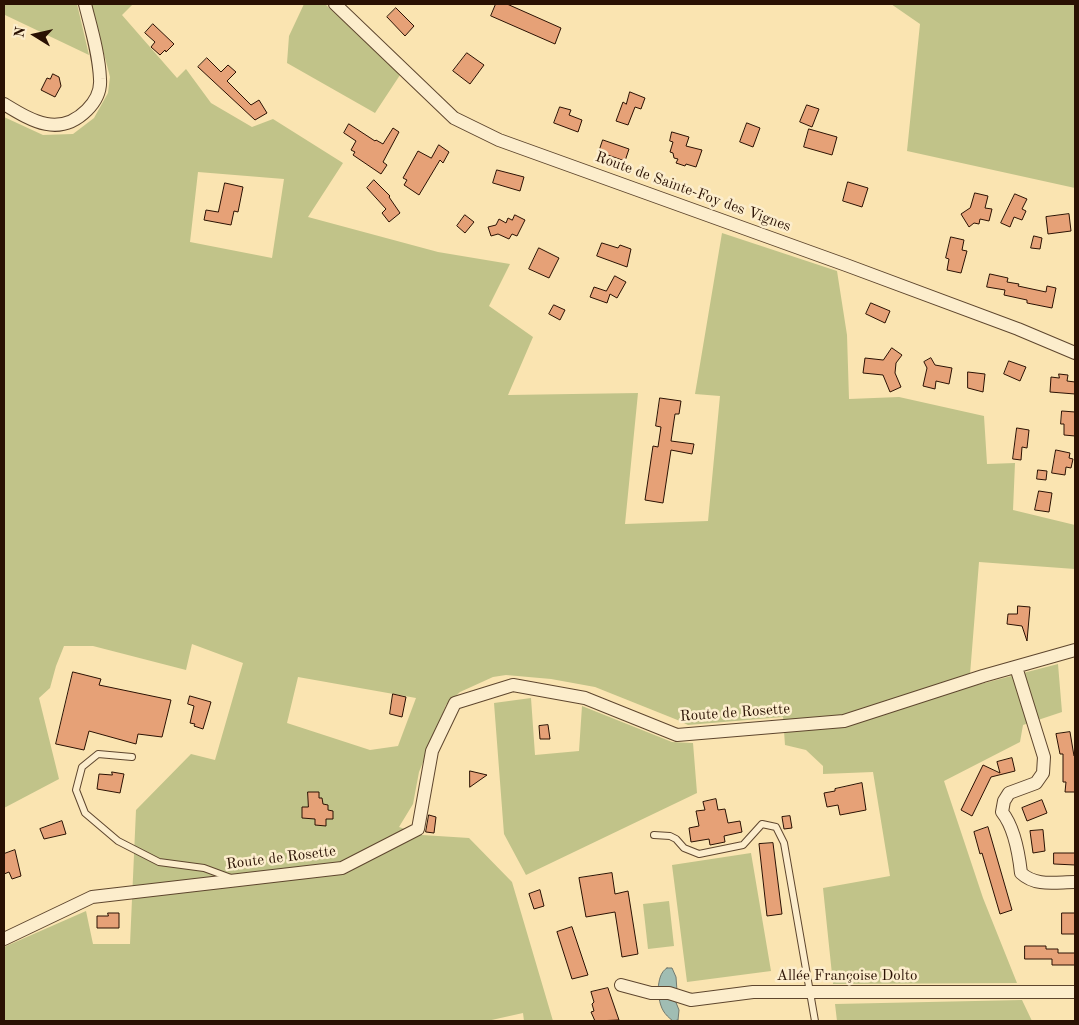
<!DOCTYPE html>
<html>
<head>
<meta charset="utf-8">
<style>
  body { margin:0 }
  #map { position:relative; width:1079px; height:1025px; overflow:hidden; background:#fae4b1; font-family:"Old Standard TT",serif }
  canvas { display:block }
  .frame { position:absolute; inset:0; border:5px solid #2a1103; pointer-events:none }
  .north { position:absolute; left:10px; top:10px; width:50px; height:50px; -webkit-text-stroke:4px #fcedcc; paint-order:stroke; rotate:280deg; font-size:14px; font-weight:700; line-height:20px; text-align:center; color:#2a1103 }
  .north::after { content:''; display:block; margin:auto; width:18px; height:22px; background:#2a1103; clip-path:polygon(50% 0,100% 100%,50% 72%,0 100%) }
</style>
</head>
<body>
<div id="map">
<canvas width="1079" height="1025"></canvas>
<div class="frame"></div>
<div class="north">N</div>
</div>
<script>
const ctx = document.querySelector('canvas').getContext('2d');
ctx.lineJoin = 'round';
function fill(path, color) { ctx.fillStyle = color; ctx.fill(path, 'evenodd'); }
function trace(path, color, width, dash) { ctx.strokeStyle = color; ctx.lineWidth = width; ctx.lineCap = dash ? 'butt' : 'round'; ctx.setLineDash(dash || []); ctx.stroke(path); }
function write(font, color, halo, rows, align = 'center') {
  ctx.font = font + ' "Old Standard TT",serif'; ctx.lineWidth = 5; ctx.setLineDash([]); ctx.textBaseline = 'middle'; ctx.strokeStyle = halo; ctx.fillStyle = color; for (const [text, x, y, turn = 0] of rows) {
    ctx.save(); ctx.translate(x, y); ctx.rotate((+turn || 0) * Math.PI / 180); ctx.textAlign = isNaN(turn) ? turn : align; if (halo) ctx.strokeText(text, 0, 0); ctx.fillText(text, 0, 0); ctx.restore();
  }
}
fill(new Path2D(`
  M4,4H77L89,55L5,15L4,16Z
  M91,4H133L122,15L177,78L186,69L211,103L252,127L273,119L343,163L308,217L438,252L510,264L489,306L533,337L508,395L638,393L625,524L708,521L720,396L695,394L722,233L837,271L847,335L849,399L899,397L984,416L987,464L1015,463L1013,510L1075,525V569L979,562L969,687L1058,664L1062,712L1023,725L1020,742L944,781L983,898L1017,983L833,984L823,888L890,876L873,772L823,774V766L806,750L785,745L783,717L688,725L680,721L595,687L551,679L506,675L493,677L460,692L446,705L419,772L413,804L399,827L422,835L469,838L512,882L553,1021H524L523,1013L487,1021H4V947L86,911L93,944H130L136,810L191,754L215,760L243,663L192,644L186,670L93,646H64L56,666L50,688L39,698L59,779L4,808V117L43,135L73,134L94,118L108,93L110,77ZM198,172L284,179L272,258L190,242ZM298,677L416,698L398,746L370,750L287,723Z
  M304,4H325L400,75L375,113L287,63L289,36Z
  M891,4H1075V188L907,151L920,24Z
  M531,698L535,755L579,751L582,706L672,742L693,743L697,793L526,875L504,834L494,703Z
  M751,853L771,971L687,982L672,865Z
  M669,901L674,946L648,949L643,904Z
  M1022,1000L1032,1021H837L835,1004Z`), '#c1c389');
const water = new Path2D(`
  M667,968H672L676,977L677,991L658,989C659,981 660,972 667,968Z
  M659,998L675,1000L679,1010L678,1020L673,1021C664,1014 661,1009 659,998Z`);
fill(water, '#a0bdb3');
trace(water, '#71786d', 1);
const building = new Path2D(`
  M496,4H507L561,28L555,44L491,16Z
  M396,8L414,26L405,36L387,17Z
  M153,24L174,44L166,52L165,50L160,55L151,47L155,42L145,33Z
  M467,53L484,65L470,84L453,71Z
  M207,58L221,72L228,65L236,72L227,81L251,105L259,100L267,113L255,120L198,67Z
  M53,74L59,77L61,86L55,97L41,90L47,78L50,79Z
  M630,92L645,98L641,109L635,107L628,125L616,121L623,102L626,104Z
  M807,105L819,109L812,127L800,122Z
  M560,107L571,110L569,115L582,120L578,132L554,123Z
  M747,123L760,128L753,147L740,142Z
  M349,124L375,141L376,140L383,144L393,128L399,132L383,162L387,165L381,174L353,155L355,152L351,150L356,141L344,133Z
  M809,129L837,137L832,155L804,147Z
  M672,132L689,137L686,146L702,150L696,167L686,164L685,166L676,163L678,159L674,158L673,153L670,152L673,142L670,141Z
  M603,140L629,149L625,161L599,152Z
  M439,145L449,152L443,163L440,160L419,195L404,185L407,180L403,178L418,151L431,158Z
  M497,170L524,177L520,191L493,183Z
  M374,180L390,196L389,197L400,213L389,222L382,213L386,209L367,188Z
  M848,182L868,188L862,207L843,201Z
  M225,183L243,187L238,212L234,211L231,225L204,220L206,210L218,212Z
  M975,193L988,196L985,208L992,209L989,221L980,219L979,224L974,223L969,227L961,214L970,208Z
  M1015,194L1027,199L1022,209L1026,211L1022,220L1014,217L1010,227L1001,223Z
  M1069,214L1071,231L1048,234L1046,217Z
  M465,215L474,222L465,233L457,226Z
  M515,215L525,220L517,236L512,234L509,239L498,234L491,236L488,227L496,225L499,219L506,223L508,218L512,220Z
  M1034,236L1042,238L1040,249L1031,248Z
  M951,237L964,240L962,250L967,251L961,273L947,270L949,259L946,258Z
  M602,243L618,248L620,245L631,249L627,267L597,256Z
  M539,248L559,258L549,278L529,269Z
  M990,274L1008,278L1007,282L1019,284L1018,286L1046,292L1047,286L1056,288L1052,308L1027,303V300L1004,295L1005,290L987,287Z
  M615,276L626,282L617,298L610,294L607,303L590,297L594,287L606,291Z
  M871,303L890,311L885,323L866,314Z
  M554,305L565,310L560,320L549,314Z
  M892,348L902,355L896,363L895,373L901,387L890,392L883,375L863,373L865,358L883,360Z
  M931,358L935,365L952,368L949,384L936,381L935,389L923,386L927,368L924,362Z
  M1009,361L1026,367L1020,381L1004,374Z
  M968,372L985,374L983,392L968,388Z
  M1059,374L1068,375L1067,381L1075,382V394L1050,392L1051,377L1059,378Z
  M660,398L681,401L679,414H675L671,441L694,444L692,454L671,450L663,503L645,500L653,446L658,447L661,427L656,426Z
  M1062,411L1075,412V436L1064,435V424H1061Z
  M1017,428L1029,430L1027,448L1022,447L1021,460L1013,459Z
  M1056,450L1070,453L1069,458L1073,459L1071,468L1066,467L1065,475L1052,473Z
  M1038,470L1047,471L1046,480L1037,479Z
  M1039,491L1052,493L1049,512L1035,510Z
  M1018,606L1030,607L1027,641L1022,626L1007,624L1008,614H1017Z
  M73,672L101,679L99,685L171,700L162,737L138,734L136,744L89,731L84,750L56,744Z
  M393,694L406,697L402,717L390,714Z
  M190,696L211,702L203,729L194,726L195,724L190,723L194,706L188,704Z
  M548,725L550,739H540L539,726Z
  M1070,732L1074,756H1075V792H1065L1066,782H1063V754H1060L1056,734Z
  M1012,758L1015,771L991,777L972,816L961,810L983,765L1000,773L997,762Z
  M470,771L487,775L470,787Z
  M112,772L124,774L120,793L97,789L99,774L112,775Z
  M862,783L866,810L840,815L838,805L827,807L824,793L835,791V789Z
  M308,792H319V798H322L323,804L328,805V810L333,811V819H326V826L315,825V819L302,818V807H308Z
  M716,799L718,810L725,809L728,823L740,821L742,832L724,836L725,842L710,845L709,839L691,842L689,828L699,826L696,811L705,810L703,802Z
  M1042,800L1047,813L1027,821L1022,808Z
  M429,815L436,817L434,833L426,832Z
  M790,816L792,828L784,829L782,817Z
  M62,821L66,834L44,839L40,829Z
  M988,827L1012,910L1000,914L982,853L980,854L974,832Z
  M1043,830L1045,851L1033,853L1030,831Z
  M773,843L782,914L767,916L759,844Z
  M15,850L21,876L12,879L9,872L4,874V854Z
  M1054,853H1075V865L1054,864Z
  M612,873L615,894L628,891L638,954L622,957L615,912L586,917L579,878Z
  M540,890L544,906L534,909L529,894Z
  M108,913H119V928H97V916H108Z
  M1062,913H1075V934H1062Z
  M572,927L588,975L572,979L557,932Z
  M1025,946H1046V949H1058V953H1075V965H1052V959H1025Z
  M608,988L619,1020L595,1021L591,1012L594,1011L592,1004L594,1002L591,992Z`);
fill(building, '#e6a177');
trace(building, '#2a1103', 1);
const service = new Path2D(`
  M132,757L98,754L82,767L76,790L85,813L118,841L159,862L204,868L231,878
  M654,835L670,836L676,839L684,848L699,854L743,845L762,824L776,827L784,843L815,1021`);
const minor = new Path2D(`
  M335,4L454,118L499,140L846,265L1018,329L1075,353
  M4,104C32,121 59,138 87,110C95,102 101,91 100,79C99,54 91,28 85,4
  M1016,667L1044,757L1043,773L1036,783L1009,793L1004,801L1002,812C1014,827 1019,855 1021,873C1036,887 1056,882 1075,882
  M4,939L92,897L342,868L418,829L432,751L455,703L513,685L585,698L677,735L844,721L983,676L1075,650
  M621,985L651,993H669L691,1000L753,992H1075`);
trace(service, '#5e462e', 8);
trace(minor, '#5e462e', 14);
trace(service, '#fcedcc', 6);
trace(minor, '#fcedcc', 12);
write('15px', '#2a1103', '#fcedcc', [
  ["Route de Sainte-Foy des Vignes",693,192,20],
  ["Route de Rosette",735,713,-4],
  ["Route de Rosette",281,858,-7],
  ["Allée Françoise Dolto",847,976]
]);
</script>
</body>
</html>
